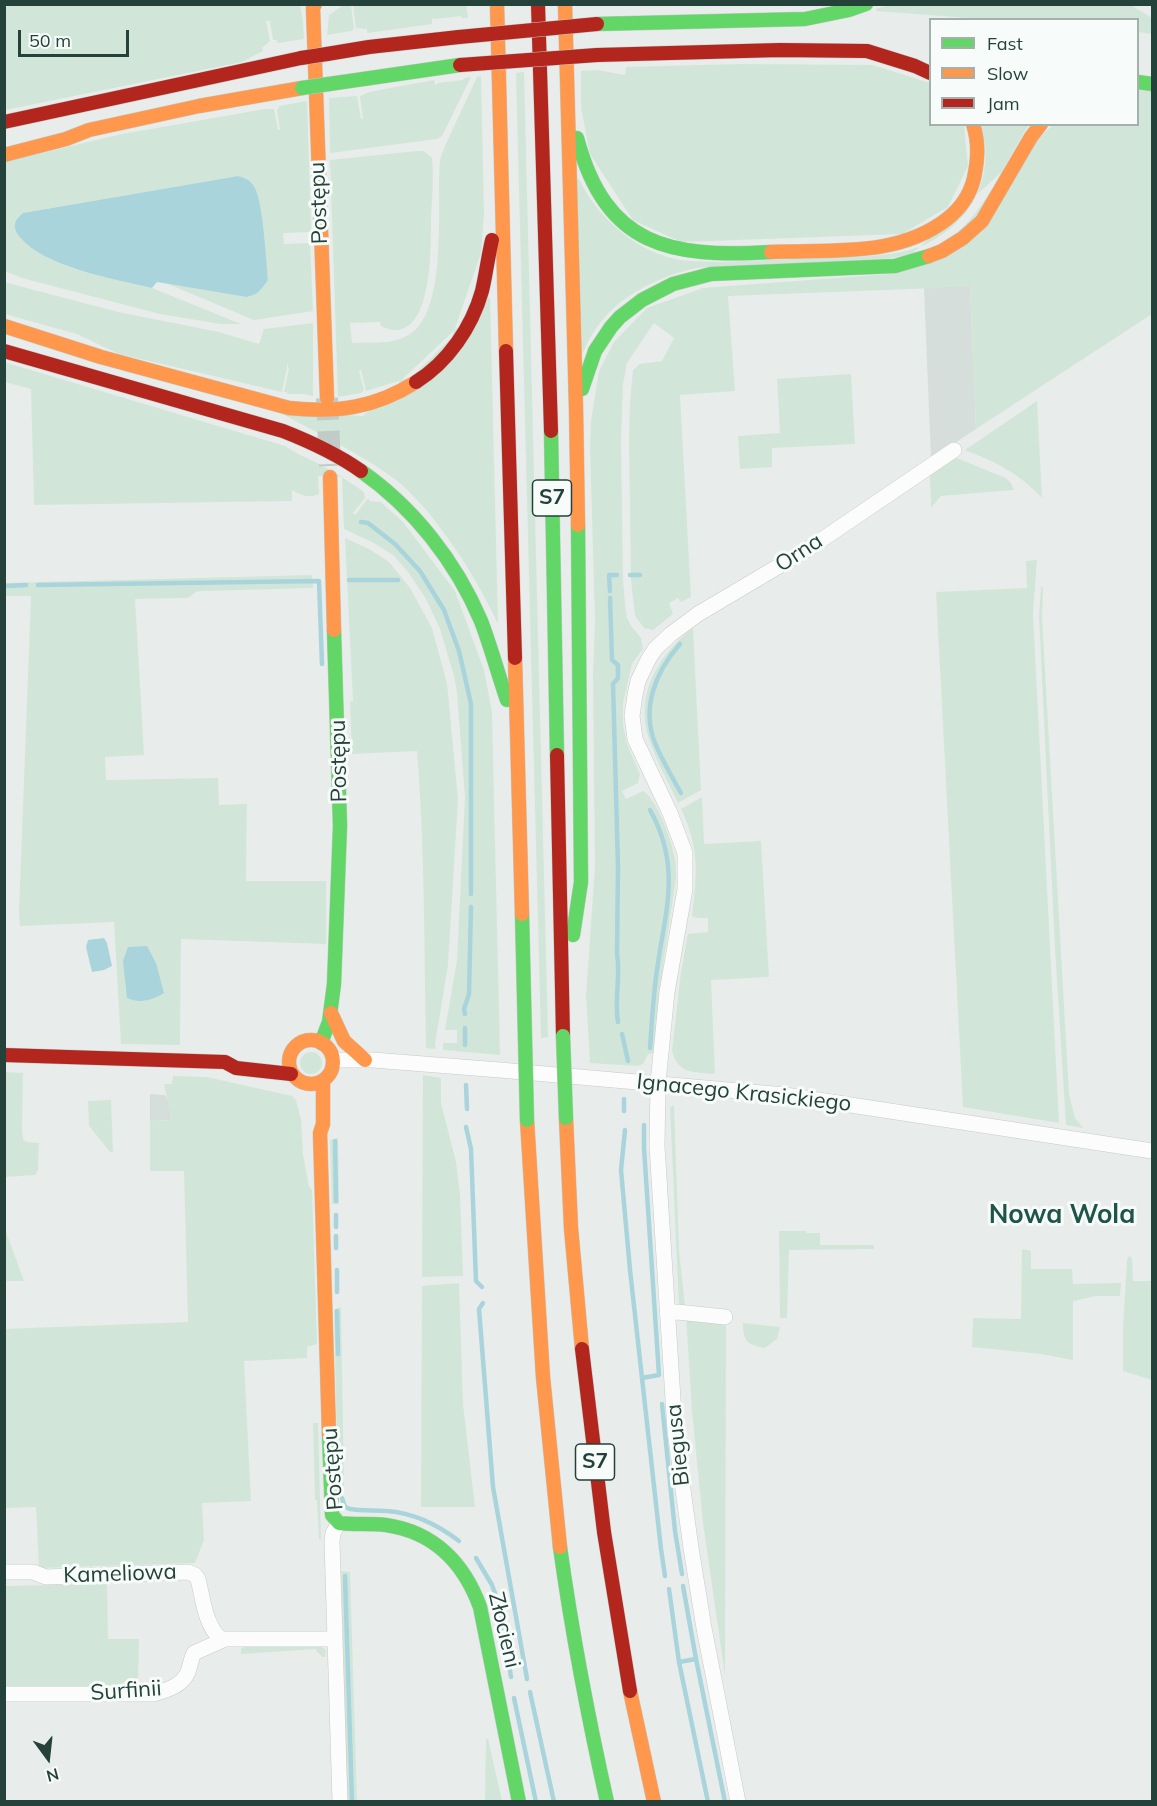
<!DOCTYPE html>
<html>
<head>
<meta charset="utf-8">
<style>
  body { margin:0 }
  #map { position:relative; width:1157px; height:1806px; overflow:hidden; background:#e8edeb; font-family:Mulish,sans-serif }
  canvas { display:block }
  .frame { position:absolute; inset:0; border:6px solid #24423a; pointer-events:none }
  .legend { position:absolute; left:929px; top:18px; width:210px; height:108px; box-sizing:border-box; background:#f7fbf9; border:2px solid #a3b1ad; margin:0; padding:8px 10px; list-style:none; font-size:18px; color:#24423a }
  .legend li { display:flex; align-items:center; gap:12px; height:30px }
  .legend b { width:30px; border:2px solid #a3b1ad }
  .north { position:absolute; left:18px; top:1728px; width:60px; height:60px; -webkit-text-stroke:4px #f7fbf9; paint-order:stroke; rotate:165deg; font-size:16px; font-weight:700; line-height:24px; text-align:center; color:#24423a }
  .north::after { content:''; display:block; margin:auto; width:21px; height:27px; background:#24423a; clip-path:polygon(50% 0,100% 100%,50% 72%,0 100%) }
  .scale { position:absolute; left:18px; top:30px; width:111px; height:27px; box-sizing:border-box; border:3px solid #24423a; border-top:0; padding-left:8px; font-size:18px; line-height:21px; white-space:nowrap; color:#24423a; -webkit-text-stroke:4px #f7fbf9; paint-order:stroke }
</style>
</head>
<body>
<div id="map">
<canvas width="1157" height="1806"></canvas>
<div class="frame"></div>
<ul class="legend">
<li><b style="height:8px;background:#63d668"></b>Fast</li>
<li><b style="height:8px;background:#ff974d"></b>Slow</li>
<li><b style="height:8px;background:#b3261e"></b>Jam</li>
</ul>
<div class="north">N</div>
<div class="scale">50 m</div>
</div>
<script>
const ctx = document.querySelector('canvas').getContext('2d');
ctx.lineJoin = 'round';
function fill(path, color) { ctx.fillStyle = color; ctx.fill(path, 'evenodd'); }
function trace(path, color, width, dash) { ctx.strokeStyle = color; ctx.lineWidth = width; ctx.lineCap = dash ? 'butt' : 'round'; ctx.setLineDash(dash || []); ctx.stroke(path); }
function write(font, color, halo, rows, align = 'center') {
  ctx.font = font + ' Mulish,sans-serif'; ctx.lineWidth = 6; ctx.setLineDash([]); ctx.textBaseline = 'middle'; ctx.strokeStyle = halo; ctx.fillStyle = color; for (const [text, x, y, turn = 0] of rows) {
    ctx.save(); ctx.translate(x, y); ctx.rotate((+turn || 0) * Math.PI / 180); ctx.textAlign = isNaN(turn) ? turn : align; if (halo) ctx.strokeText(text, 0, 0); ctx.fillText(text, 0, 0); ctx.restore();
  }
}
fill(new Path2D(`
  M970,285L976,429L931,459L924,288Z
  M150,1094L165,1095L170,1105L171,1120L150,1121Z`), '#d6dedb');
fill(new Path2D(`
  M14,4L300,5L303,21L304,39L278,43L276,40H273L270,21H266L270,41L262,48L263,51L242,62L5,110L4,7Z
  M891,4L1131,5L1152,18V34L1138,32V20H995L876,11V9Z
  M343,5H466L468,18H462L461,16L435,19L432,18V24L367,33V29L356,28L353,5H351L354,29L351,31L327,35L329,15Z
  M739,64L873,65L930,83V124L964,125L968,166L948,207L902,234L681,242L633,220L590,154L581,108V71L597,70L625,75L626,67Z
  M524,72L548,1037L541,1038L516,73Z
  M481,76L484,215L481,253L452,337L412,377L366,391L361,370L359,371L364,390L361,393L338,397L330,160L417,151H424L432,158C434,178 432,199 431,219C431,243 433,331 395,330C390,330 385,328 381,326L380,322L350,323L352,343C371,342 394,345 410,334C449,309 436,201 440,160L444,148L477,77Z
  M471,77L442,136L437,139L330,153L329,98L357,96L361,119H363L360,96L369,92L434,80L435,85L438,83L463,80L464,78Z
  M1138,90L1152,91V314L976,429L970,285L938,288L728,296L735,391L680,395L691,597L681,602L678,598L669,603L673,614L653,630L644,628L635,616L631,580L629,440L630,402L633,370L640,364L662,361L674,338L654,323L627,363L623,384L621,440L623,579L625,605L627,618L632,627L641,638L643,649L632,664L623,703V725L627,744L640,774L638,783L622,791L626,799L643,791C658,800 672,842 675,859C676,865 676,872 676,878L659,992L656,1053L648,1054L643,1064L638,1066L590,1063L586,996L595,867L593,675L595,619L590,448L591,421L599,371L614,342L647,308L703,288L890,274L1053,125L1138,124Z
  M307,101L311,232L283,233L284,244L310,243L313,311L254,320L168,284L246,297C258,295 261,290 268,280L256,190C252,181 247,179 238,176L23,213L17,218L101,276L152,288L241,324H220L160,314L22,278L4,271V162L122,134L265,109H274L278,130H280L277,109L279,108V106Z
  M981,125H1029C1005,161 982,221 943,242C921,254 896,258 872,260L696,268C647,280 602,304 583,353H580L575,180L579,179C596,215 632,248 671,258C686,262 702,261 718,262L872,256C889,254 910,252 926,244C973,221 996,175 981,125Z
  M4,282L118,312L219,332L259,344L264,329L313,323V396L303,394H287V392H284L289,368L288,367V362L282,392L119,354L77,334L5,314Z
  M490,297L498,624C479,583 456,547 428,512C417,500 405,486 392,477C356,451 315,432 277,411L363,416Z
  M4,362L285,446C297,454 307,458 319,464C335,472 351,483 364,492L365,498L353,513L355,515L368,498L370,501L381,502L403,522L455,591L484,670L492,712L500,1055L443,1050V1043H457V1030H445L457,960L465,797L457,693L454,676L440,629L426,599L408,572L393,555L374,543L344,529L342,477L318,476L319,494C308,499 302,495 292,490V501L34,505L31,389L5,382Z
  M851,374L855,444L772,448V467L740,469L738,436L780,433L777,379Z
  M1037,401L1042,498C1017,472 998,463 965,450Z
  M954,457L1006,478L1011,483L1014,490L941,496L931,508L930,473Z
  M345,538L369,549L389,562L410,588L432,628L447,683L458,799L448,965L435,1044L436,1049L426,1048C424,949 425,850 417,751L352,754L350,702L353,701Z
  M1037,560L1033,614L1059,1123L963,1107L936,592L1027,588L1026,561Z
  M312,575L313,588L201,591L196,592L188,598L135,599L144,755L105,757L106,780L218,778L219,805L247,804L246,881H326V944L181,939L180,1045L121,1044L114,922L20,926L19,912L31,596H5L4,583Z
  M1041,587H1043L1042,617L1069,1094L1075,1118L1083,1128L1066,1125L1055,948L1039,616Z
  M693,628L701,790L678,803C668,781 655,759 648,736C635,693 660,653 693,628Z
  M702,797L704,844L761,841L769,977L711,980L715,1074C695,1072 678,1075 672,1051L681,972L688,934L708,932V918H698L692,916C697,874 700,848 681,809Z
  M300 1063a11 11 0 1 1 22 0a11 11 0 1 1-22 0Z
  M5,1072L23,1073L22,1129L23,1139L26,1142L39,1143L38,1170L35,1175L5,1177Z
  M423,1075L441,1078V1103L456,1162L460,1195L463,1276L422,1277Z
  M173,1076L207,1077L292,1096L296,1100L301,1120L303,1154L309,1187L312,1190L317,1344L307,1347V1358L244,1361L251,1501L202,1503L204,1540L195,1563L39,1568L36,1507L5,1508L4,1329L188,1322L184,1171H150V1121L171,1120C170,1107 166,1096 164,1084H172Z
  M111,1100L113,1152H110L89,1126L88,1101Z
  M674,1105L679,1250L685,1306H679L670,1108Z
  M338,1138L339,1204H332L330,1140Z
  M4,1229H5L24,1281H5Z
  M779,1231H806V1233H820V1245H874V1249L789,1250L787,1318H780Z
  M1022,1249L1031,1251V1269H1072L1073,1284L1121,1283L1120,1296H1096L1073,1301V1360L1041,1354L972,1347L973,1318L1021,1319Z
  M1129,1256L1132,1258L1133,1281H1152V1380L1123,1371V1328L1127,1260Z
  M459,1283L463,1404L475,1507H421L422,1286Z
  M341,1307L344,1487H338L334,1310Z
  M686,1316L726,1321L725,1675L703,1523L692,1411Z
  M743,1323L780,1327L777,1339L765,1348C747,1345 743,1341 743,1323Z
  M313,1423H318L321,1539H319L317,1500H315Z
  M341,1571L350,1572L357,1801H347Z
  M107,1584L108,1639H139L138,1683L136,1690H5L4,1586Z
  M246,1645L321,1646L326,1650L325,1657H322L315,1649L241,1654V1649Z
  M486,1739H488L502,1801H485Z`), '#d1e6d8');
fill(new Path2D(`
  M238,176C245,178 250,180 254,186C263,201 266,259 268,280C261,290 258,295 246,297L157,282L152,288C115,279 43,267 19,236C12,227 14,220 23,213Z
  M104,938L107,943L112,966L104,970L92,972L86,947L88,940Z
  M147,946L156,963L164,993C152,1000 140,1004 127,998L123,961L128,947Z`), '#a9d4db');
trace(new Path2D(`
  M361,522L368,523L395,544L420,571L444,610L459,651L471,704V894
  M630,575H640
  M349,580H398
  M38,585L319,581L322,664
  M4,586L26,585
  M610,591L609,575H617
  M610,598L612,660L618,665V678L613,684L618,867L617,954C621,976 614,999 618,1022
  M680,644C656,671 641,708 655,743C662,760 672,777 681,793
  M650,810C682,867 665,911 657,970C653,996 652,1022 650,1048
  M465,1014L464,1009L469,994L471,907
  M622,1034L628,1061
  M465,1045V1028
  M466,1085L467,1109
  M624,1099V1111
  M466,1127L471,1149L476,1281L482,1287
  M625,1130L621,1170L630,1270L661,1549L665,1576
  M335,1141L336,1201
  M336,1215V1227
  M336,1236V1248
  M337,1292V1270
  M483,1303L479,1309L493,1487L527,1679
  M337,1311L338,1354
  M642,1378L659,1375L644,1148V1125
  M662,1404L675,1531L682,1574
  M342,1498L345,1507L350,1509C362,1511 375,1510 387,1511C415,1513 438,1525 459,1541
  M476,1558L492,1585L500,1607L511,1677
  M345,1576L352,1802
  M683,1586L696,1659L725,1802
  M669,1589L679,1662L708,1802
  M679,1662L696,1659
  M530,1692L554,1802
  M514,1698L536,1802`), '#a9d4db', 4.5);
trace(new Path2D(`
  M327,398L330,466`), '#c1cbc8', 22, [22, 11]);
const street = new Path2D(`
  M333,1060H373L500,1070L785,1095L1152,1151
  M667,1313L677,1312L725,1317
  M339,1523L333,1533L332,1541L340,1802
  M4,1572H33L46,1577L188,1572L195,1575L198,1579C203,1598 205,1626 221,1639H335
  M4,1694H154C167,1690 182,1686 188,1672C190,1666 191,1659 194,1653L223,1640
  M738,1802L704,1628L691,1548L675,1431L657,1146L658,1083L667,992L685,889V853L670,813L635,739L632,716L635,695L638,681L648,660L655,649L671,634L698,614L811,547L954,450`);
const fast = new Path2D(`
  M597,24L805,19L849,10L866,4
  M1138,82L1152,84
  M329,84L460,65
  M577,138C606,247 670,258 771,252
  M582,389L595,351L611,327L620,317L642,300L673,284L711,274L895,266L929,256
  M551,431L557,755
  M361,471C414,508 456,562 481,621C491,647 498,674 507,700
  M522,914L525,1038
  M573,935L581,882L578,525
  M321,1043L329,1022L334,984L340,826L334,630
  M329,1434L332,1515L339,1523C355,1525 370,1523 386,1525C434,1532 464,1563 480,1607L519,1802
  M560,1547C572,1633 588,1717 607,1802`);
const slow = new Path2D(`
  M315,4L313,8L327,398
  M497,4L506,351
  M565,4L576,408L578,525
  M4,155L66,139L89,130L199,106L302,88
  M771,252C830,249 897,258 947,219C961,208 970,195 974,178C978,159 979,143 973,124
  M929,256L942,251L963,238L982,221L1031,137L1041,124
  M4,326L101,357L289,408C337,413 375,408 416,382
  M330,477L334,630
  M515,658L522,914
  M331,1013L344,1041L365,1060
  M289 1062a22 22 0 1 1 44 0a22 22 0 1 1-44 0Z
  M323,1081V1124L320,1133L329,1434
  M566,1118L571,1228L582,1349
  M527,1120L543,1377L560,1547
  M630,1691L654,1802`);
const jam = new Path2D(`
  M538,4L551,431
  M327,54L369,47L459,37
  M597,55L780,50L867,51L915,66L930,73
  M4,122L301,58
  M4,351L283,431C311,442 337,454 361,471
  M506,351L515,658
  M416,382C448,362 472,327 482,291C486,274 488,257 492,240
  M557,755L563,1036
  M4,1055L225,1062L236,1068L291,1074
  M582,1349L604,1532L630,1691`);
trace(street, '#c5cac8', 16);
trace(fast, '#c3cbc8', 15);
trace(slow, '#c3cbc8', 15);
trace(jam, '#c3cbc8', 15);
trace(street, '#fcfcfc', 15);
trace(fast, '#63d668', 14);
trace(slow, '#ff974d', 14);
trace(jam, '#b3261e', 14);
const fastBridge = new Path2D(`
  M302,88L329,84
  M563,1036L566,1118
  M525,1038L527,1120`);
const jamBridge = new Path2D(`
  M459,37L597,24
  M301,58L327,54
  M460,65L597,55`);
trace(fastBridge, '#c3ccc9', 15, []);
trace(jamBridge, '#c3ccc9', 15, []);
trace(fastBridge, '#63d668', 14);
trace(jamBridge, '#b3261e', 14);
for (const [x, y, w] of [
  [552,498,39],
  [595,1462,39]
]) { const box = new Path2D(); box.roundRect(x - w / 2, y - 18, w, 36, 4.5); ctx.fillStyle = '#f7fbf9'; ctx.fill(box); trace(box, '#24423a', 1.5); }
write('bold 21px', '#24423a', null, [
  ["S7",552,498],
  ["S7",595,1462]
]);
write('22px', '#24423a', '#f7fbf9', [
  ["Postępu",319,203,-92],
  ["Orna",799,553,-33],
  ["Postępu",339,761,-91],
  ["Ignacego Krasickiego",744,1093,6],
  ["Biegusa",678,1445,-96],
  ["Postępu",333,1469,-94],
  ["Kameliowa",120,1574,-2],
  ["Złocieni",504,1630,77],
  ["Surfinii",126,1691,-4]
]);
write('bold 26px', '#1f5548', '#f7fbf9', [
  ["Nowa Wola",1062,1215]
]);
</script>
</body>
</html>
